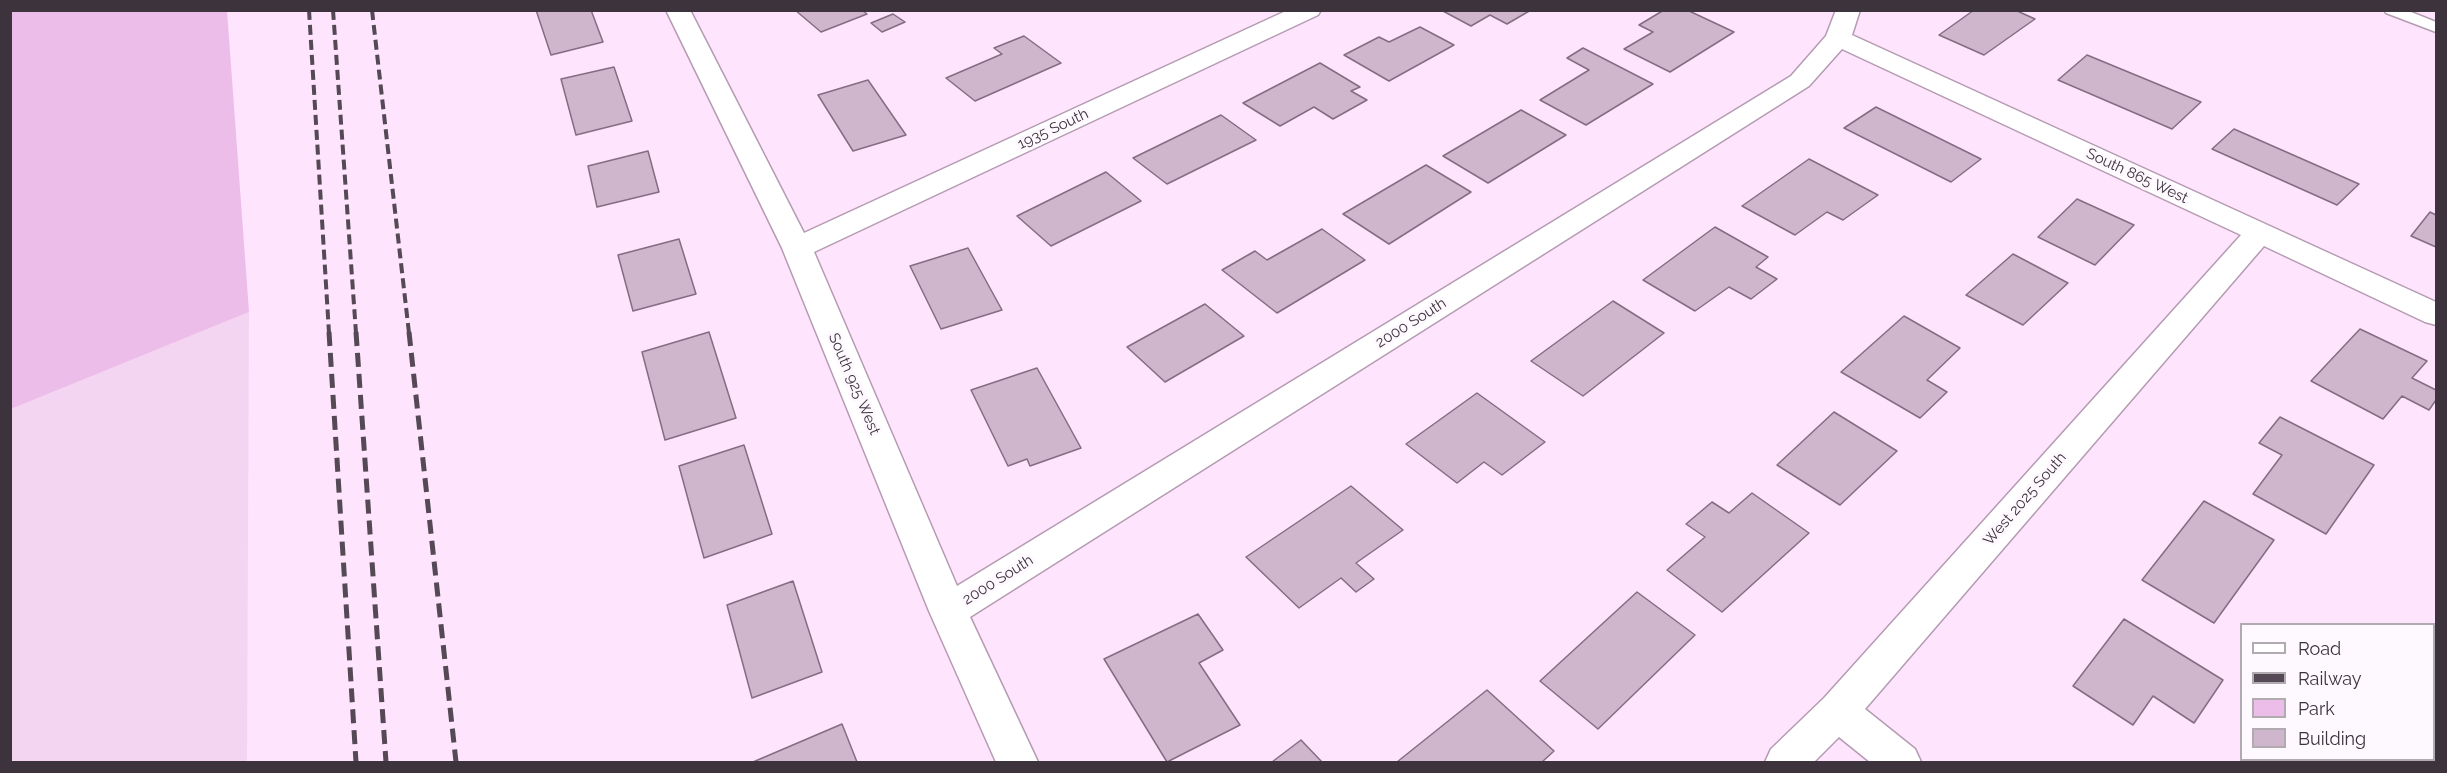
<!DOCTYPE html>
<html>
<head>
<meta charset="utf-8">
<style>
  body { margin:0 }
  #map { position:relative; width:2447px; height:773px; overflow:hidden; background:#fee4fd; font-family:Raleway,sans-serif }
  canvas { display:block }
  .frame { position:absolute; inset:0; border:12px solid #3d333d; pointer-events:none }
  .legend { position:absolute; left:2240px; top:623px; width:195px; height:138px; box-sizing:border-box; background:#fef9fe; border:2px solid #b1aab1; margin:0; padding:8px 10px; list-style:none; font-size:18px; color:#3d333d }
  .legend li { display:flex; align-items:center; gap:12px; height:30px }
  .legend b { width:30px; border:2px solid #b1aab1 }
</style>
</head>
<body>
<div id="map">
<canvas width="2447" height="773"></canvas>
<div class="frame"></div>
<ul class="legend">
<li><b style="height:8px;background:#fff"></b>Road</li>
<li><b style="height:8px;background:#554955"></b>Railway</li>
<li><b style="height:16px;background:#ecbde9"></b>Park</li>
<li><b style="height:16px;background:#cfb6cd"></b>Building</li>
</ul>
</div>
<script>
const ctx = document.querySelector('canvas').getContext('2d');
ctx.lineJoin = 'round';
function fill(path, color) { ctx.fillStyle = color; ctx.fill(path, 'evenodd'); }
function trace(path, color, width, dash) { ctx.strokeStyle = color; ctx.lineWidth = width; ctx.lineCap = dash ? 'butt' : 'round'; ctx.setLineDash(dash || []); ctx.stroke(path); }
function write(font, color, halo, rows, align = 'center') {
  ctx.font = font + ' Raleway,sans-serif'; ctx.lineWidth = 6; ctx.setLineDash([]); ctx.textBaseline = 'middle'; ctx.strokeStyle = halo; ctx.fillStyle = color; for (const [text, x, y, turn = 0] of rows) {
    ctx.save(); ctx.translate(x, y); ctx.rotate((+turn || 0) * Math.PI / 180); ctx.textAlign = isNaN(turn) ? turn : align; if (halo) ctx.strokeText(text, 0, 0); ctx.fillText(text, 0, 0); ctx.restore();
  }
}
fill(new Path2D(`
  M249,312L247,762H11V409Z`), '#f4d5f1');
fill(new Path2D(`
  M11,10L227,11L249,312L11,409Z`), '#ecbde9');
const building = new Path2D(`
  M536,10H591L603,42L551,55Z
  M795,10H862L867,14L821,32Z
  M1441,10H1531L1507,24L1490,15L1471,26Z
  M1664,10H1687L1734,32L1670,72L1624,49L1653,32L1639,25Z
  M1974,10H2015L2035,19L1984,55L1939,35Z
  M893,14L905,22L882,32L871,23Z
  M1420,27L1454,45L1389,81L1344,55L1379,37L1389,42Z
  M1024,36L1061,63L975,101L946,78L1002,54L994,48Z
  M1583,48L1653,84L1586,125L1540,100L1589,70L1567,58Z
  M2087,55L2201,102L2172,129L2058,80Z
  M1320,63L1360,87L1351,91L1367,100L1333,119L1314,107L1280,126L1243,103Z
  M614,67L632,121L576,135L561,79Z
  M868,80L906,135L853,151L818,95Z
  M1876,107L1981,159L1951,182L1844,128Z
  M1521,110L1566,135L1488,183L1443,156Z
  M1221,115L1256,140L1167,184L1133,158Z
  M2234,129L2359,184L2337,205L2212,149Z
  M648,151L659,192L597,207L588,166Z
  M1809,159L1878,195L1843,220L1827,212L1795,235L1742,206Z
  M1426,165L1471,192L1389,244L1343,214Z
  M1106,172L1141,201L1051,246L1017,216Z
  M2077,199L2134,225L2095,265L2038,237Z
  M2430,212L2436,215V247L2411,236Z
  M1715,227L1768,257L1756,267L1777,279L1751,299L1729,287L1695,311L1643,280Z
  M1322,229L1365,260L1277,313L1222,270L1255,251L1267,260Z
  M679,239L696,294L633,311L618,255Z
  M968,248L1002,310L941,329L910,266Z
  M2013,254L2068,283L2023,325L1966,295Z
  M1613,301L1664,333L1583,396L1531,361Z
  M1205,304L1244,336L1165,382L1127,347Z
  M1904,316L1960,348L1927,380L1947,392L1920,418L1841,372Z
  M2360,329L2427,361L2412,378L2436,390V400L2429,410L2402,396L2383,419L2311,381Z
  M709,332L736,418L665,440L642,352Z
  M1037,368L1081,448L1030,466L1027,459L1008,466L971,390Z
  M1477,393L1545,442L1502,475L1484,462L1457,483L1406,444Z
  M1834,412L1897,451L1840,505L1777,465Z
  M2280,417L2374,465L2326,534L2253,494L2282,455L2259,443Z
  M744,445L772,534L704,558L679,466Z
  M1351,486L1403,530L1356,563L1374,579L1356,592L1341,578L1299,608L1246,557Z
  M1752,493L1809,533L1722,612L1667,570L1705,537L1686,524L1712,502L1729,513Z
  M2204,501L2274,540L2214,623L2142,580Z
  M793,581L822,672L752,698L727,605Z
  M1637,592L1695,635L1598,729L1540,681Z
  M1198,614L1223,650L1199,663L1240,725L1167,762L1104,659Z
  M2124,619L2223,680L2194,723L2153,696L2133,725L2073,686Z
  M1487,690L1554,751L1542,762H1397Z
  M842,724L857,762H753Z
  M1301,740L1322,762H1272Z`);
fill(building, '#cfb6cd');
trace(building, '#846d83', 1.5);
const service = new Path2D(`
  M2384,10H2406L2436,22V32L2386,13Z`);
const minor = new Path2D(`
  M666,10H690L804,233L1288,10H1321L1318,15L814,252L957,586L1791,76L1826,36L1836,10H1860L1852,35L2436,302V325L2425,322L2264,246L1865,709L1915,749L1921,762H1870L1839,737L1814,762H1765L1771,749L1824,698L2241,235L1842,49L1809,86L970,617L1038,762H996L929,611L782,248Z`);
trace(service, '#b49bb2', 3);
trace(minor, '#b49bb2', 3);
fill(service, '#fff');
fill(minor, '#fff');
trace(new Path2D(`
  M309,10L329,333
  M333,10L356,333
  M372,10L409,333`), '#554955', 4, [10, 5]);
trace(new Path2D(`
  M329,332L356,762
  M356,332L386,762
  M409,332L456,762`), '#554955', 5, [14, 7]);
write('15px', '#3d333d', '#fef9fe', [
  ["1935 South",1053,129,-25],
  ["South 865 West",2137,176,25],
  ["2000 South",1411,323,-32],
  ["South 925 West",854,384,67],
  ["West 2025 South",2025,499,-49],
  ["2000 South",998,580,-32]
]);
</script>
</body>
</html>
